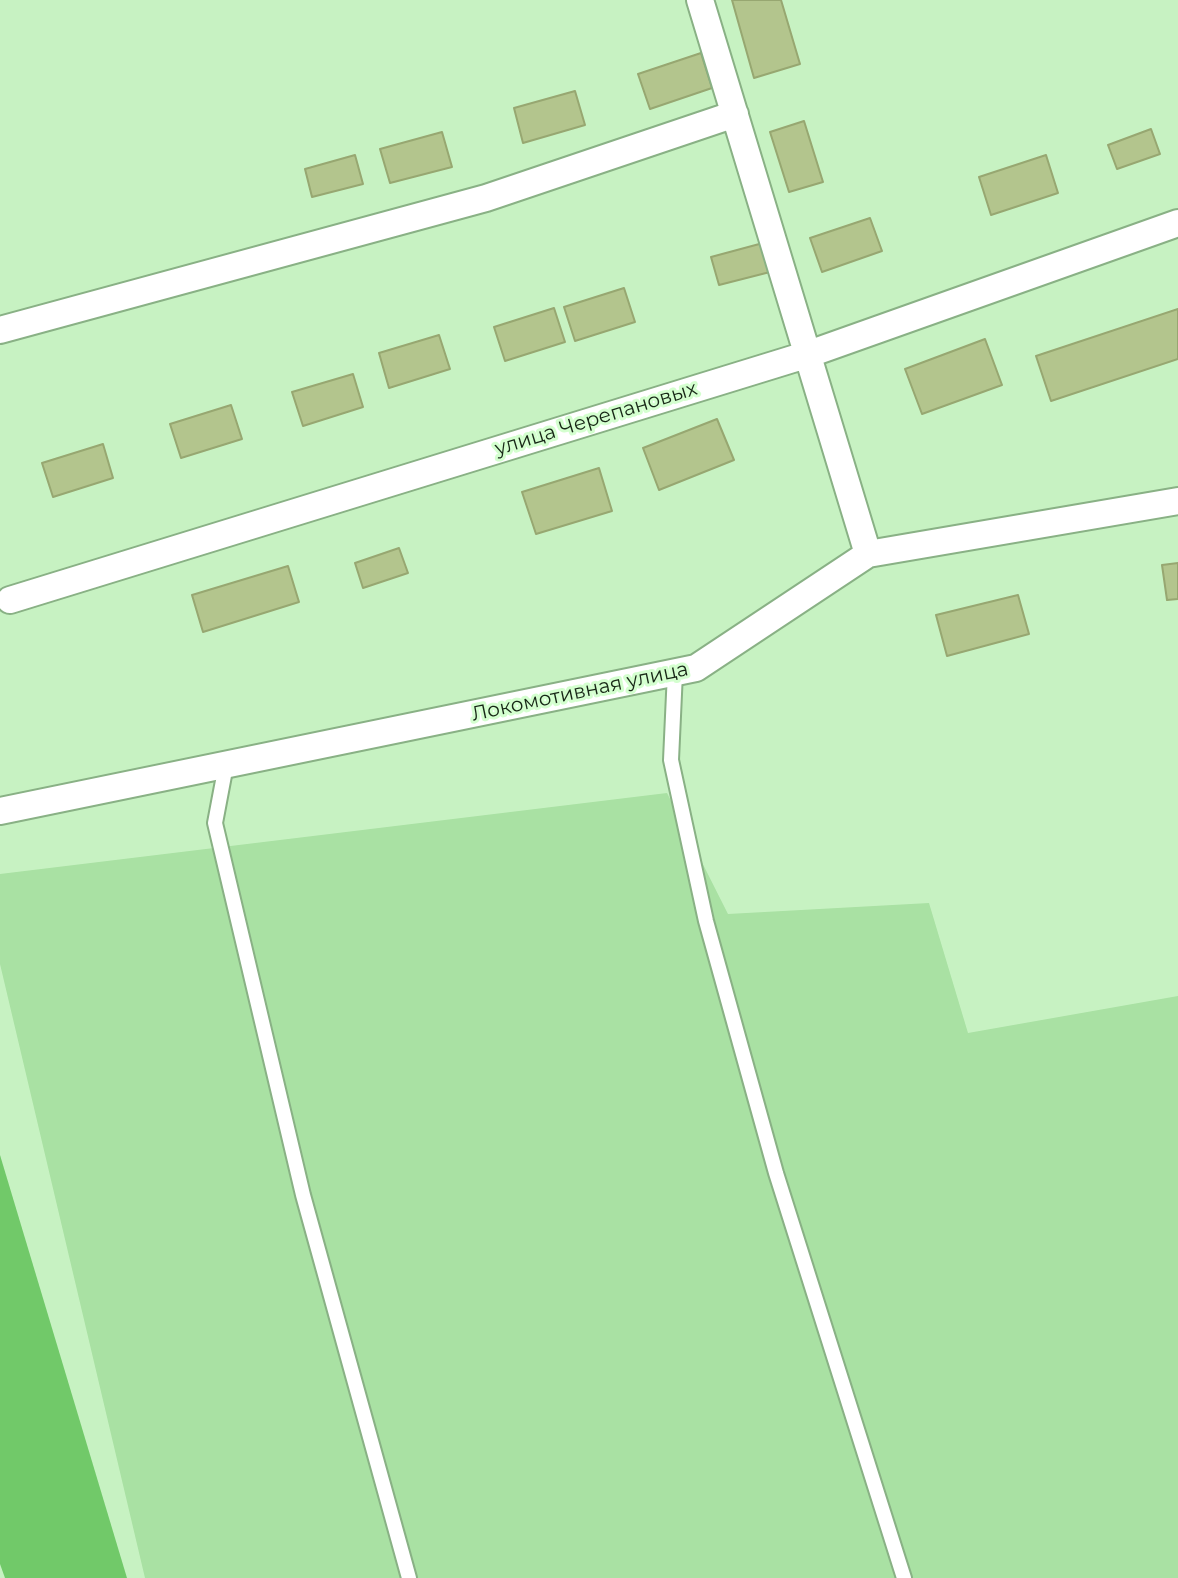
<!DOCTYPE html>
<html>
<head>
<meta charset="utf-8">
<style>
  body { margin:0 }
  canvas { display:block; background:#c7f2c2 }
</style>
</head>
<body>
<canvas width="1178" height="1578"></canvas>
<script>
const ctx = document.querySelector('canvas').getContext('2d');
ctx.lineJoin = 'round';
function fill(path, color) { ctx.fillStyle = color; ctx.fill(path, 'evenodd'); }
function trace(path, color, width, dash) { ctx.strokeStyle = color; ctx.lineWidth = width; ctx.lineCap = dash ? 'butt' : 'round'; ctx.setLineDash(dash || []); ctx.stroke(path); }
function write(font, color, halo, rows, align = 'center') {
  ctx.font = font + ' Montserrat,sans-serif'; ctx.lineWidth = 6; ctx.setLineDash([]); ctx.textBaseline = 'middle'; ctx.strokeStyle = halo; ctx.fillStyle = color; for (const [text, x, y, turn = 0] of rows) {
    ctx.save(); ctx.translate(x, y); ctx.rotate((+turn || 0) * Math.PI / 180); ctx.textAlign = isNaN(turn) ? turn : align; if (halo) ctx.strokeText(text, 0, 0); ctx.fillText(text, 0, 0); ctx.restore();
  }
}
fill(new Path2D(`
  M667,793L728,914L929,903L968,1033L1178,996V1578H145L0,964V874Z`), '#a9e1a3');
fill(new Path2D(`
  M0,1155L127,1578H5L0,1564Z`), '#71c969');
const building = new Path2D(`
  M732,0H781L800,64L754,78Z
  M701,53L712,88L650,109L638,74Z
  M575,91L585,125L523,143L514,108Z
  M804,121L823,182L789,192L770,132Z
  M1151,129L1160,154L1117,169L1108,145Z
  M442,132L452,167L390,183L380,149Z
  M355,155L363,184L312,197L305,169Z
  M1046,155L1058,193L991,215L979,177Z
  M870,218L882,251L822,272L810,238Z
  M763,243L770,272L719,285L711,257Z
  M624,288L635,322L575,341L564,307Z
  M554,308L565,342L505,361L494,327Z
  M1178,309V359L1051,401L1036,356Z
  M439,335L450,369L389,388L379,353Z
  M985,339L1002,385L922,414L905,369Z
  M353,374L363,407L303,426L292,392Z
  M231,405L242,439L181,458L170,424Z
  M717,419L734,460L659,490L643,448Z
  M103,444L113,478L53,497L42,463Z
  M599,468L612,511L536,534L522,492Z
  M399,548L408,573L363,588L355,563Z
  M1178,563V599L1167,600L1162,565Z
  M288,566L299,602L203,632L192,595Z
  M1018,595L1029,634L947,656L936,615Z`);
fill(building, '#b3c58d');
trace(building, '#97a771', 2);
const service = new Path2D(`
  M675,672L671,760L706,921L776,1173L904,1578
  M226,765L215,823L303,1195L409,1578`);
const minor = new Path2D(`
  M700,0L868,554
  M0,330L486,198L735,114
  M10,600L809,354L1178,223
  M0,811L696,668L868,554L1178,501`);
trace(service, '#89b185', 18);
trace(minor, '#89b185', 30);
trace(service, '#fff', 14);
trace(minor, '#fff', 26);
write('20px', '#172716', '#d4ffcf', [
  ["улица Черепановых",596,419,-17],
  ["Локомотивная улица",580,692,-12]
]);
</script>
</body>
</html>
